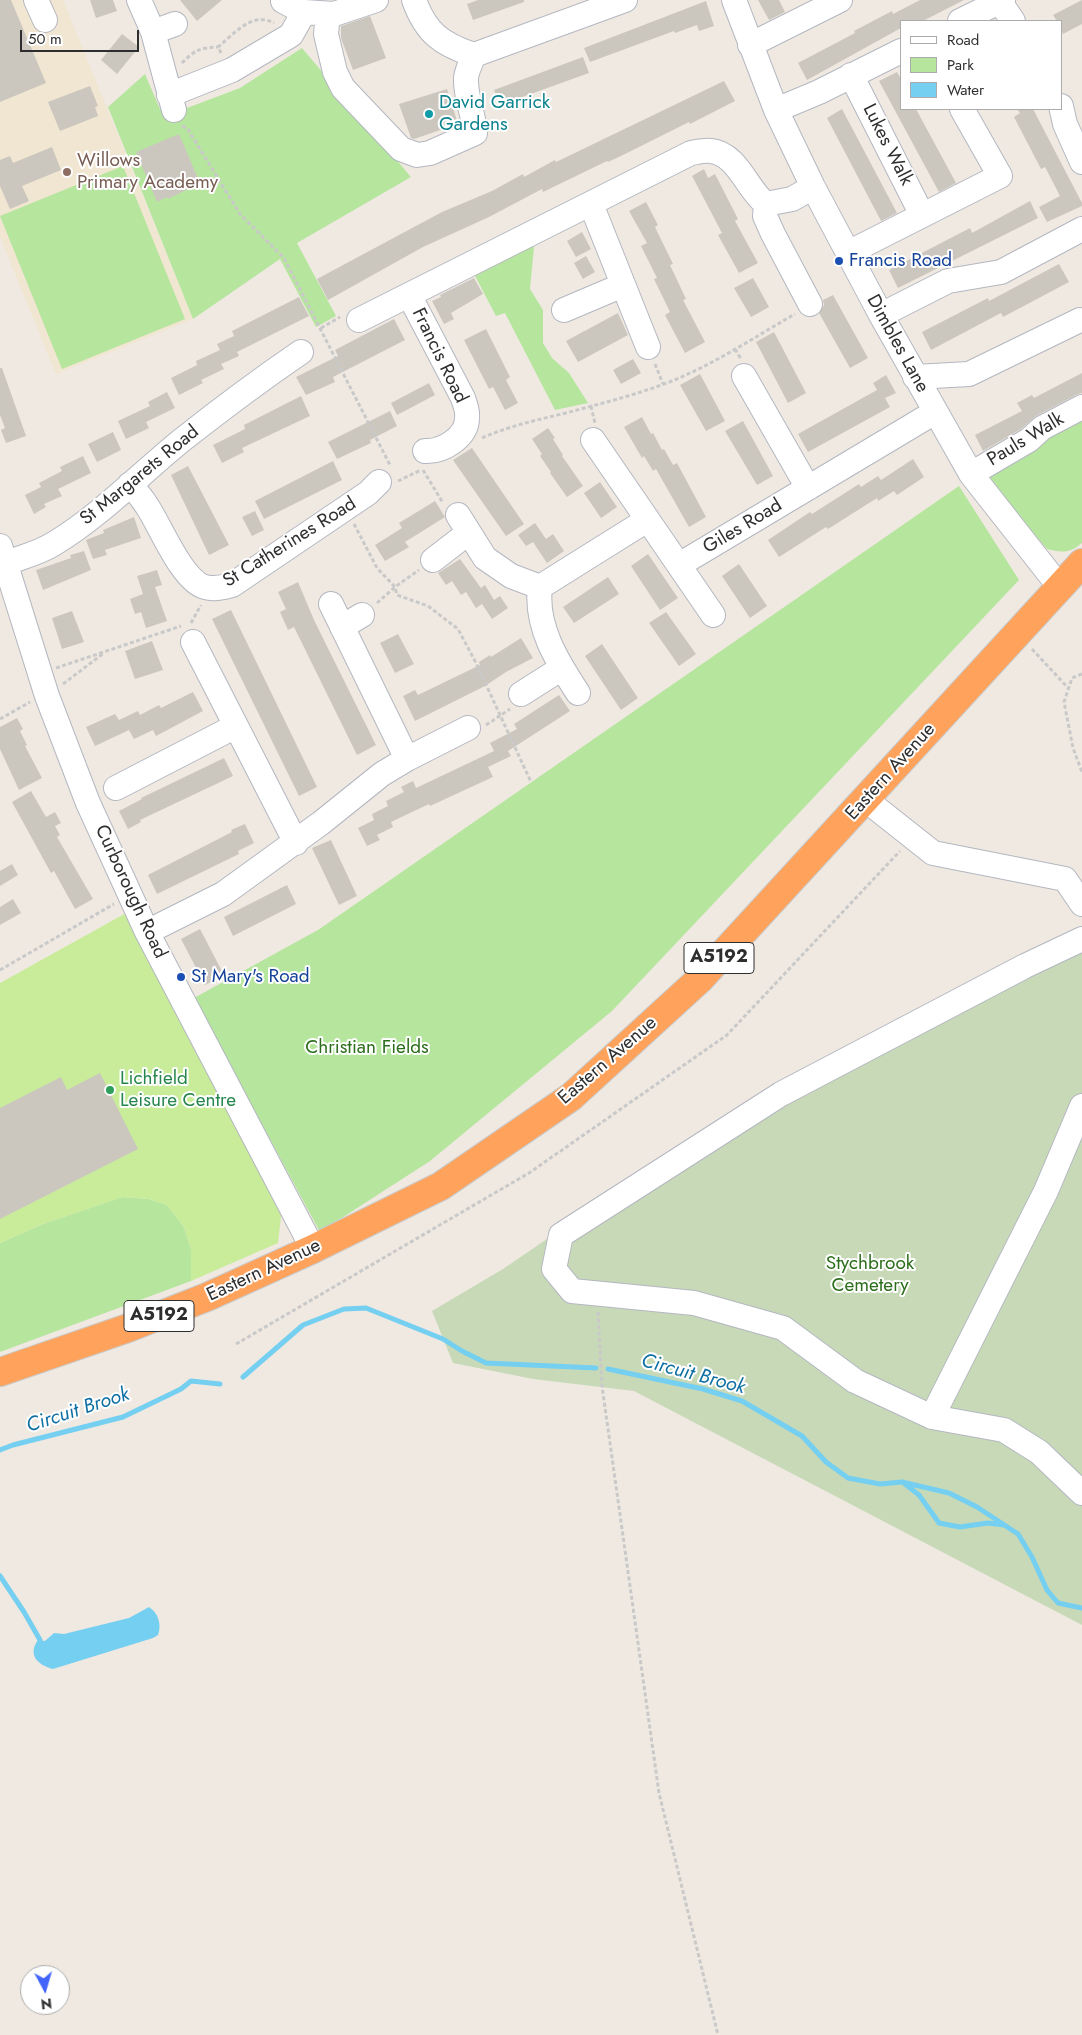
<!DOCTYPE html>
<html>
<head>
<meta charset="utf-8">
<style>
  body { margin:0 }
  #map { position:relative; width:1082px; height:2035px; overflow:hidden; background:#efe9e1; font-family:Jost,sans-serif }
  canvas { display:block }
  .legend { position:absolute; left:900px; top:20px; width:162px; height:90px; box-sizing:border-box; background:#fff; border:1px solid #ababab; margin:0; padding:6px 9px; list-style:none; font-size:15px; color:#2e2e2e }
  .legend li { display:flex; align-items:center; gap:10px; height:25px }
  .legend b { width:25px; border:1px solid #ababab }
  .north { position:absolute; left:20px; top:1965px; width:50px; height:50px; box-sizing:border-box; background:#fff; border:1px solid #ababab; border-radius:50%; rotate:174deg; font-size:14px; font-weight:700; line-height:20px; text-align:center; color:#2e2e2e }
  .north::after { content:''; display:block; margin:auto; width:18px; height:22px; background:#4264fb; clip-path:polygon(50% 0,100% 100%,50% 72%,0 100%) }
  .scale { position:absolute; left:20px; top:30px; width:119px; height:22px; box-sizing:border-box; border:2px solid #2e2e2e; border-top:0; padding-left:6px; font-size:15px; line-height:18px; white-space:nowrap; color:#2e2e2e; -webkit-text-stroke:4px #fff; paint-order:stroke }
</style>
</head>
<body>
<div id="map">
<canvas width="1082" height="2035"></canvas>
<ul class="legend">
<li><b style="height:6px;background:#fff"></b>Road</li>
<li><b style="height:14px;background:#b6e59e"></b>Park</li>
<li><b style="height:14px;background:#75cff0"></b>Water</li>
</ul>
<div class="north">N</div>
<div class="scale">50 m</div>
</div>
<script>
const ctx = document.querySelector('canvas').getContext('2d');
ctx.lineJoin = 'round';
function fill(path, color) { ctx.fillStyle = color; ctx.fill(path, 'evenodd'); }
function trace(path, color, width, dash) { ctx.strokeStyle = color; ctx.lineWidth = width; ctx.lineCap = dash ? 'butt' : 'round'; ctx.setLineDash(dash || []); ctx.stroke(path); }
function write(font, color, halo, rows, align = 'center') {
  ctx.font = font + ' Jost,sans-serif'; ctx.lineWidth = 4; ctx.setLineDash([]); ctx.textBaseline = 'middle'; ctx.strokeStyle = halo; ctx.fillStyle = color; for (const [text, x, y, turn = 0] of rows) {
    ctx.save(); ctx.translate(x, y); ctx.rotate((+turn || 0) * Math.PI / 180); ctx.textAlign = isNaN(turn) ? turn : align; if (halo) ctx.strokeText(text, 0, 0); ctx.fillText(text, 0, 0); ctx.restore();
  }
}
fill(new Path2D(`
  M0,0H63L193,319L56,374L0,237Z`), '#f0e6d1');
fill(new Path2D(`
  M302,48L411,177L297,243L336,316L316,327L280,259L193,319L108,107L145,74L160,109L184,103L187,108L240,88Z
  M123,166L185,319L62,369L0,216Z
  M530,241L534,247L530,289L543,310V343L552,358L569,373L588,403L555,410L505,313L496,316L472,270Z
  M1082,413V543C1070,553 1062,553 1047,549L985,477Z
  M959,486L1019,580L612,1011L430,1161L320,1232L194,998L318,930Z
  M122,1197L149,1199L167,1205L184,1227L191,1249V1281L0,1352V1243L43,1224Z`), '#b6e59e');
fill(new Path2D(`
  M1082,926V1625L634,1391L533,1379L453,1363L432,1311L503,1269L774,1084Z`), '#c8d9b8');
fill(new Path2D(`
  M126,913L282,1208L278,1243L191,1281V1249L184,1227L167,1205L149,1199L123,1197L43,1224L0,1243V983Z`), '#c9ec9a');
fill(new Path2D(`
  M149,1607C158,1613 162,1624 158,1635L153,1638L53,1669C38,1665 27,1655 38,1640L45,1641L54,1633L64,1634L129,1618Z`), '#75cff0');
trace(new Path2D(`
  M608,1369L703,1389L742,1401L802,1436L826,1462L848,1478L880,1484L902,1482L949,1493L977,1507L1018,1534L1032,1557L1047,1590L1058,1603L1082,1608
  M243,1377L303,1325L344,1309L366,1308L443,1339L462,1351L486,1363L596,1368
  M0,1450L13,1445L123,1417L181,1389L191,1381L220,1384
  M905,1484L919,1495L939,1523L960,1527L988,1523L1004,1525
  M0,1576L24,1612L40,1640`), '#75cff0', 5);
fill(new Path2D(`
  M0,0H11L46,83L0,102Z
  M90,0H113L117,11L96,18Z
  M180,0H222L197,21Z
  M478,0H524V2L473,20L467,4Z
  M758,0H779L785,12L769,20Z
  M920,0H964L923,21H901V28L807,80L798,63L855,33L854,31L892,11L893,14Z
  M1082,0V24L1063,34L1061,29V21H1057L1053,15Z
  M706,1L714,26L699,31L697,25L675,33L674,31L590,62L584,48Z
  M370,16L386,58L353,70L341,38V26Z
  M122,34L139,47L117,74L101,60Z
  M583,57L589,73L500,105L494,90Z
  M897,72L901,79V109H916L956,183L939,192L879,81Z
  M724,81L735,101L690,124L689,122L625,154L608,162L607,161L543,192L542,189L489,217L423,247L328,300L317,279L442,212L492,191L523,174L524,177L555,160L556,162Z
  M90,86L98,106L95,107L98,116L60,131L48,102Z
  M447,89L458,124L414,139L411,138L399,104Z
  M842,109L897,213L881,221L827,118Z
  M1017,109H1033L1082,203V206L1047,222L1039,207L1060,196L1045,167L1041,169L1014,117L1020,113Z
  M179,134L200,183L168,199L167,197L157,202L136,152Z
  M52,147L61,170L22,186L29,201L10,209L0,186V160L10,156L13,163Z
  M704,169L708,178L715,174L738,219L735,221L758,263L739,273L718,235L722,233L692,176Z
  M1030,201L1038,218L898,288L889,270L970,228L972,233Z
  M646,202L658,225L655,227L673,264L670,265L686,299L683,300L705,342L685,353L665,315L670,312L654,279L657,278L641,246L647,243L629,211Z
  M582,232L591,249L576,257L567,241Z
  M586,256L595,272L583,279L574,263Z
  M1059,264L1069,282L1003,317L1001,313L931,350L922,332L988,298L989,301Z
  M474,278L483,294L451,313L454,319L444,324L432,301L441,297L440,295Z
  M753,278L769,307L751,317L734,288Z
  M833,295L868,358L850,368L819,313L824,305L823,300Z
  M299,297L309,316L237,352L239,356L221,364L224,369L201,380L203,383L179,395L171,378L197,365L196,361L220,350L217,344L234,336L232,331Z
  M618,313L628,335L578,362L566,341Z
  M394,319L405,340L333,377L335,382L306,395L296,377L338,356L335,350Z
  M486,329L510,377L506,380L518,403L505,410L493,387L489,389L464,340Z
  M774,332L806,393L788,403L756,342Z
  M633,359L641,373L621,384L613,370Z
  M0,368H2L26,436L6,443L1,430L5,428L0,415Z
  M1082,373V393L1076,395L1036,416L1021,429L983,451L975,435L1022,411L1017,403L1032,395L1034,398Z
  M700,374L725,421L706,431L680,385Z
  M886,375L896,393L885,398L890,407L808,452L798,434L877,390L873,383Z
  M429,383L435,395L397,415L391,403Z
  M167,392L175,408L146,422L149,428L126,439L118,421L150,406L148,402Z
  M301,396L310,416L242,448L244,452L222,463L213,445L245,429L244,425Z
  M390,411L397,426L370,440L371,443L337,459L328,442Z
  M642,417L651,434L653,433L662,450L664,449L673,465L677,463L706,517L689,527L656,469L653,471L644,456L642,458L624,427Z
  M743,421L773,476L757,485L725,431Z
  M548,428L555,438L553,439L563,455L562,456L583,486L567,497L550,473L551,472L540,456L542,454L532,439Z
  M113,432L121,450L97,462L88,444Z
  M472,448L524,524L506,536L453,460Z
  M83,456L91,473L58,489L62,496L44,504L46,507L34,514L25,495L41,487L39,483L62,471L60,467Z
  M913,459L924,477L897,495L894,491L878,501L877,498L828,529L826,527L779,557L768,540L810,512L812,514L859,484L861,487L878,476L881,480Z
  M333,461L342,480L264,519L255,501Z
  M188,466L229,545L209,555L171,475Z
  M600,482L617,507L601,518L584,493Z
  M435,501L445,517L405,542L409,547L385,561L375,545L402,528L399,523Z
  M255,511L264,530L252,536L242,517Z
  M134,517L141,538L105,550L107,555L93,559L86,540L104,533L103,530Z
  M535,523L546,539L553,534L564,551L547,563L533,542L526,546L518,535Z
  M84,551L91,570L43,590L36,570L71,558L70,555Z
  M648,554L678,598L660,610L631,566Z
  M460,559L481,588L485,585L494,600L500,596L508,608L492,619L482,604L476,608L466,592L461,595L452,581L446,585L438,573Z
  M739,564L767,606L750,618L722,576Z
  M157,570L162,585L155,587L167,621L146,628L141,612L135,614L130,599L143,594L137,576Z
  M608,577L619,594L574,623L563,607Z
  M298,582L314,620L376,745L357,755L294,627L288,630L280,612L286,609L278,592Z
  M231,610L317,787L299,796L212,619Z
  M72,611L84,642L62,649L52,618Z
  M666,612L696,654L679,666L649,623Z
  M398,634L414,664L395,673L380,643Z
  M521,638L533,658L506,672L485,686L415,721L403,696L415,690L418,695L480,665L479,662L490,655L491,657Z
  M152,641L163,670L135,679L125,651Z
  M602,644L638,698L621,710L585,656Z
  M193,692L203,711L156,736L153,730L134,739L129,730L95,746L86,727L115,714L119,720L138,711L140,715L159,705L161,708Z
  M559,695L570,711L508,751L511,756L488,767L493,777L430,806L429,804L391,822L393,827L377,835L380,840L367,846L358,828L374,820L372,814L388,806L386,801L404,792L401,787L413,781L416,788L494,751L490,743L517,729L514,724Z
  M17,718L23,729L20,731L27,745L25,746L42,778L19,790L0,749V727Z
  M224,758L233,776L140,820L141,822L128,829L119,811L142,799L141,798Z
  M31,791L46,817L55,812L61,823L55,826L60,835L57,837L93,899L75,909L54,871L51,873L12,802Z
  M245,824L254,843L238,851L239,854L157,894L148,875L232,832L231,830Z
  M331,840L357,896L339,905L312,848Z
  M12,864L18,875L0,886V871Z
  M287,885L296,904L233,936L224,917Z
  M13,899L21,913L0,925V907Z
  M200,929L224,975L205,985L181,939Z
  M100,1073L138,1149L0,1219V1108L61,1077L67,1090Z`), '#cbc7bf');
const minor = new Path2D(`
  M36,0L45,20
  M139,0L153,32L174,110
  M414,0C426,33 441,44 474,55L625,0
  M734,0L776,110L813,187L881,315L971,474L1059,586
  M283,1L304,12L334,14L376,0
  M1000,2L1013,21
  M328,14L326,34L335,72L343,88L401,149L417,155L430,153L475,133C474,114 465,97 466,78C467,70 471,62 474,55
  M960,21L1003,0
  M153,32L175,24
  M750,45L840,0
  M851,75L922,215
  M169,95L232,70L291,35L304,12
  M1061,106L1065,124L1082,162
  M776,110L819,92L901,51
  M591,204L648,347
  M766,204L765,216L773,234L810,304
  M848,253L1000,176L962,109
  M409,295L463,398C465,404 468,411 467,418C467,437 443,452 425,451
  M564,310L623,285
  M881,315L948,281L1001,272L1082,229
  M359,320L691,153C697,152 705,150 711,151C738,154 747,190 766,204L792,199L813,187
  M744,376L808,488
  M915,377L969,374L1080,320
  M593,440L713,615
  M971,474L1029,440L1042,428L1082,407
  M130,484C136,491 142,498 147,506C160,525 182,581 205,587C215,590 223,587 232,585L368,493L379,482
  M458,515L485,558L511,576L540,587
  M0,546L47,696L88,803L147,932L313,1249
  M433,560L468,533
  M6,563C22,557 40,553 55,543C101,515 140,474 182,440C220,410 260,380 301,352
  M679,565L935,412
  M331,604L407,759
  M342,627L362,615
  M193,642L296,843
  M578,693C557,661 535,626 540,587L647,520
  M521,694L562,668
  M116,788L236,726
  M866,800L933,853L1065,879L1082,904
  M147,932L223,894L321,823L382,774L407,759L468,728
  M1082,939L1025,966L781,1094L561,1235L554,1269L572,1291L694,1303L783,1328L855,1381L932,1417L1004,1430L1039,1452L1082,1493
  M932,1417L1046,1191L1082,1106`);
const highway = new Path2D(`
  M0,1372L128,1328L207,1297L313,1249L441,1186L571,1097L699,980L1082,563`);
trace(minor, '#b4b7c1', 26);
trace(highway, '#c9c9c9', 30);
trace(new Path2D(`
  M221,53L218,47C234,34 252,11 274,23
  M182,63C195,50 199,48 218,47
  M182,126L187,128L240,214L284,258L390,465
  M321,328L340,317
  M735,349L741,359
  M655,364L663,384
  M591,406L595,423
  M482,438C509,426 537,420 566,413C599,404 632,396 664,384C710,367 753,338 795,314
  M423,470L443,503
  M398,481L421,470
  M354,524L377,568L395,587L397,595L428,606L458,629L476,663L531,782
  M377,603L395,587L419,570
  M191,623L201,605
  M1032,649L1069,689
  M56,668L181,626
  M1082,674L1072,678L1064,702L1073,748L1082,772
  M63,684L104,653
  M0,719L30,702
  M486,725L510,709
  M0,970L114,904
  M598,1312L602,1386L659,1793L718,2035
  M236,1344L529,1173L727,1035L900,851`), '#c9c9c9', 3, [4, 2.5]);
trace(minor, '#fff', 24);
trace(highway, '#ffa35c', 28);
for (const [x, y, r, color] of [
  [429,114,5,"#0f9aa8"],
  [67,172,5,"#8d6e63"],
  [839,261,5,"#1a4fb4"],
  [181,977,5,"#1a4fb4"],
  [110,1090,5,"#2e9e5b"]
]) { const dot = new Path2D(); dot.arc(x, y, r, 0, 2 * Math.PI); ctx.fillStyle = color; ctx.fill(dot); trace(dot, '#fff', 2); }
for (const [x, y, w] of [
  [719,958,70],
  [159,1316,70]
]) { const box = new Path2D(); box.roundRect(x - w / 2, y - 15.5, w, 31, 4); ctx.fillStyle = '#fff'; ctx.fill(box); trace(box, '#2e2e2e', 1); }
write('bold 18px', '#2e2e2e', null, [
  ["A5192",719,958],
  ["A5192",159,1316]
]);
write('19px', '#0d838f', '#fff', [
  ["David Garrick",439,103],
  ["Gardens",439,125]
], 'left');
write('19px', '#2e2e2e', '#fff', [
  ["Lukes Walk",887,145,63],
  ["Dimbles Lane",897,344,61],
  ["Francis Road",439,356,64],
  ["Pauls Walk",1026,440,-31],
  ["St Margarets Road",140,476,-39],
  ["Giles Road",743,527,-31],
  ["St Catherines Road",290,543,-32],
  ["Eastern Avenue",891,772,-48],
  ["Curborough Road",130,892,65],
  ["Eastern Avenue",608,1061,-41],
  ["Eastern Avenue",264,1271,-25]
]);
write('19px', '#785e54', '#fff', [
  ["Willows",77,161],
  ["Primary Academy",77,183]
], 'left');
write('19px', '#164399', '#fff', [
  ["Francis Road",849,261],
  ["St Mary's Road",191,977]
], 'left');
write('19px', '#2c6e1b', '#fff', [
  ["Christian Fields",367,1048],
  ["Stychbrook",870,1264],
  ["Cemetery",870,1286]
]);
write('19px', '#27864d', '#fff', [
  ["Lichfield",120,1079],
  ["Leisure Centre",120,1101]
], 'left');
write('italic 20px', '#0d6fa3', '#fff', [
  ["Circuit Brook",693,1375,15],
  ["Circuit Brook",78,1411,-18]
]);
</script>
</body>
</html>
